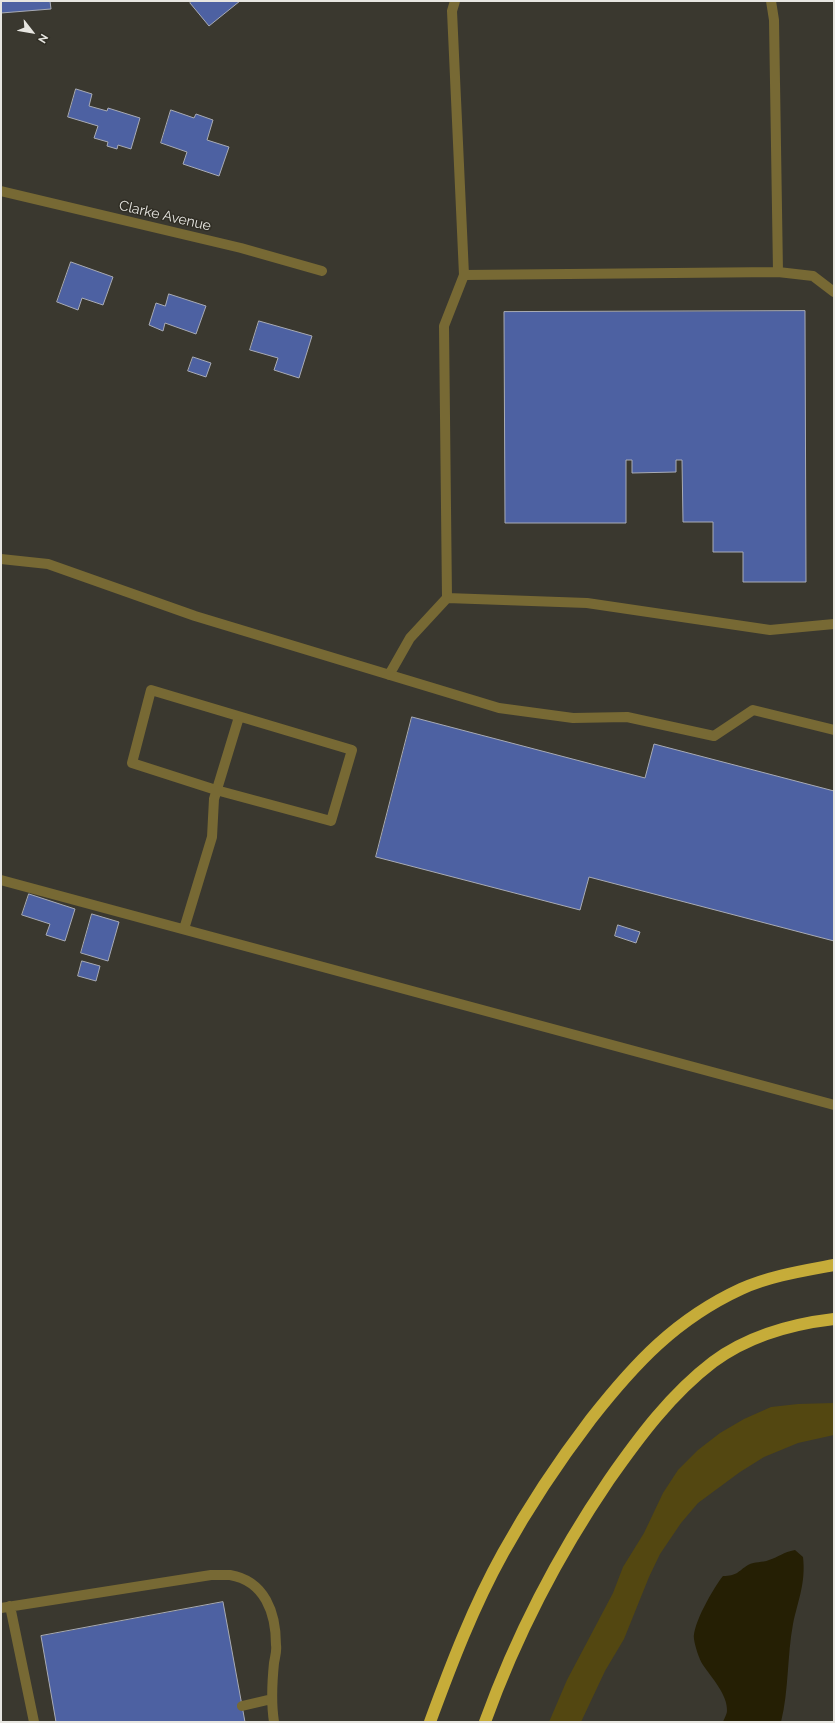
<!DOCTYPE html>
<html>
<head>
<meta charset="utf-8">
<style>
  body { margin:0 }
  #map { position:relative; width:835px; height:1723px; overflow:hidden; background:#3a382f; font-family:Raleway,sans-serif }
  canvas { display:block }
  .frame { position:absolute; inset:0; border:2px solid #e7e6e1; pointer-events:none }
  .north { position:absolute; left:12px; top:12px; width:40px; height:40px; -webkit-text-stroke:3px #302e25; paint-order:stroke; rotate:121deg; font-size:11px; font-weight:700; line-height:16px; text-align:center; color:#e7e6e1 }
  .north::after { content:''; display:block; margin:auto; width:14px; height:18px; background:#e7e6e1; clip-path:polygon(50% 0,100% 100%,50% 72%,0 100%) }
</style>
</head>
<body>
<div id="map">
<canvas width="835" height="1723"></canvas>
<div class="frame"></div>
<div class="north">N</div>
</div>
<script>
const ctx = document.querySelector('canvas').getContext('2d');
ctx.lineJoin = 'round';
function fill(path, color) { ctx.fillStyle = color; ctx.fill(path, 'evenodd'); }
function trace(path, color, width, dash) { ctx.strokeStyle = color; ctx.lineWidth = width; ctx.lineCap = dash ? 'butt' : 'round'; ctx.setLineDash(dash || []); ctx.stroke(path); }
function write(font, color, halo, rows, align = 'center') {
  ctx.font = font + ' Raleway,sans-serif'; ctx.lineWidth = 3; ctx.setLineDash([]); ctx.textBaseline = 'middle'; ctx.strokeStyle = halo; ctx.fillStyle = color; for (const [text, x, y, turn = 0] of rows) {
    ctx.save(); ctx.translate(x, y); ctx.rotate((+turn || 0) * Math.PI / 180); ctx.textAlign = isNaN(turn) ? turn : align; if (halo) ctx.strokeText(text, 0, 0); ctx.fillText(text, 0, 0); ctx.restore();
  }
}
fill(new Path2D(`
  M834,1403V1435L798,1443L764,1457L740,1472L698,1503L681,1523L660,1554L649,1577L624,1639L605,1671L581,1722H549L567,1680L613,1593L623,1567L644,1533L663,1493L678,1470L698,1450L720,1433L744,1419L771,1407L798,1404Z`), '#534711');
fill(new Path2D(`
  M795,1550L803,1557C806,1583 798,1600 793,1624C787,1656 789,1690 781,1722H723C724,1719 727,1714 727,1711C728,1695 711,1677 703,1665C699,1659 695,1646 694,1639C692,1625 714,1587 723,1576C737,1576 737,1572 748,1565C755,1561 762,1563 769,1560C779,1557 783,1552 795,1550Z`), '#251f04');
const building = new Path2D(`
  M1,1H50L51,9L1,13Z
  M192,1H240L209,26L190,3Z
  M76,89L92,94L89,106L107,111L108,108L140,118L131,149L118,145L117,149L107,146L108,142L94,138L98,126L68,117Z
  M171,110L194,118L196,114L213,120L207,140L229,147L219,176L183,164L187,152L161,143Z
  M71,262L113,277L103,305L82,298L78,310L57,302Z
  M169,294L206,306L196,334L165,323L163,331L149,325L156,303L165,306Z
  M805,311L806,582H743V552H713V522H683L682,460H676V472L632,473V460H626V523H505L504,312Z
  M259,321L312,336L299,378L274,370L278,358L250,350Z
  M193,357L211,363L206,377L188,371Z
  M412,717L645,778L654,744L834,791V941L589,877L580,910L376,857Z
  M29,894L75,909L65,941L46,935L50,924L22,915Z
  M92,914L119,922L108,961L81,953Z
  M618,925L640,932L636,943L615,936Z
  M82,961L100,966L96,981L78,976Z
  M223,1602L245,1722H56L41,1636Z`);
fill(building, '#4d61a2');
trace(building, '#a8abb5', 1);
trace(new Path2D(`
  M771,1L774,20L778,272L813,276L834,292
  M464,275L778,272
  M1,559L48,564L195,616L499,708L573,718L627,717L714,736L753,710L834,730
  M447,598L587,603L770,630L834,624
  M389,675L410,638L447,598L444,326L464,275L452,11L455,1
  M151,690L352,750L331,821L216,790L132,763Z
  M1,880L834,1105
  M184,929L212,837L214,799L239,717
  M10,1606L34,1722
  M1,1608L211,1575C217,1575 224,1575 230,1575C265,1581 276,1613 276,1645C277,1651 275,1657 274,1663C272,1683 271,1703 274,1722
  M242,1706L272,1699`), '#776934', 10);
trace(new Path2D(`
  M1,191L241,248L322,271`), '#776934', 10);
trace(new Path2D(`
  M430,1722C451,1665 473,1607 503,1553C529,1506 559,1461 591,1419C635,1363 676,1319 741,1289C770,1276 802,1271 834,1265
  M485,1722C516,1636 558,1555 609,1480C639,1437 671,1394 713,1362C748,1336 791,1324 834,1319`), '#c6ac39', 12);
write('14px', '#e7e6e1', '#302e25', [
  ["Clarke Avenue",165,216,13]
]);
</script>
</body>
</html>
